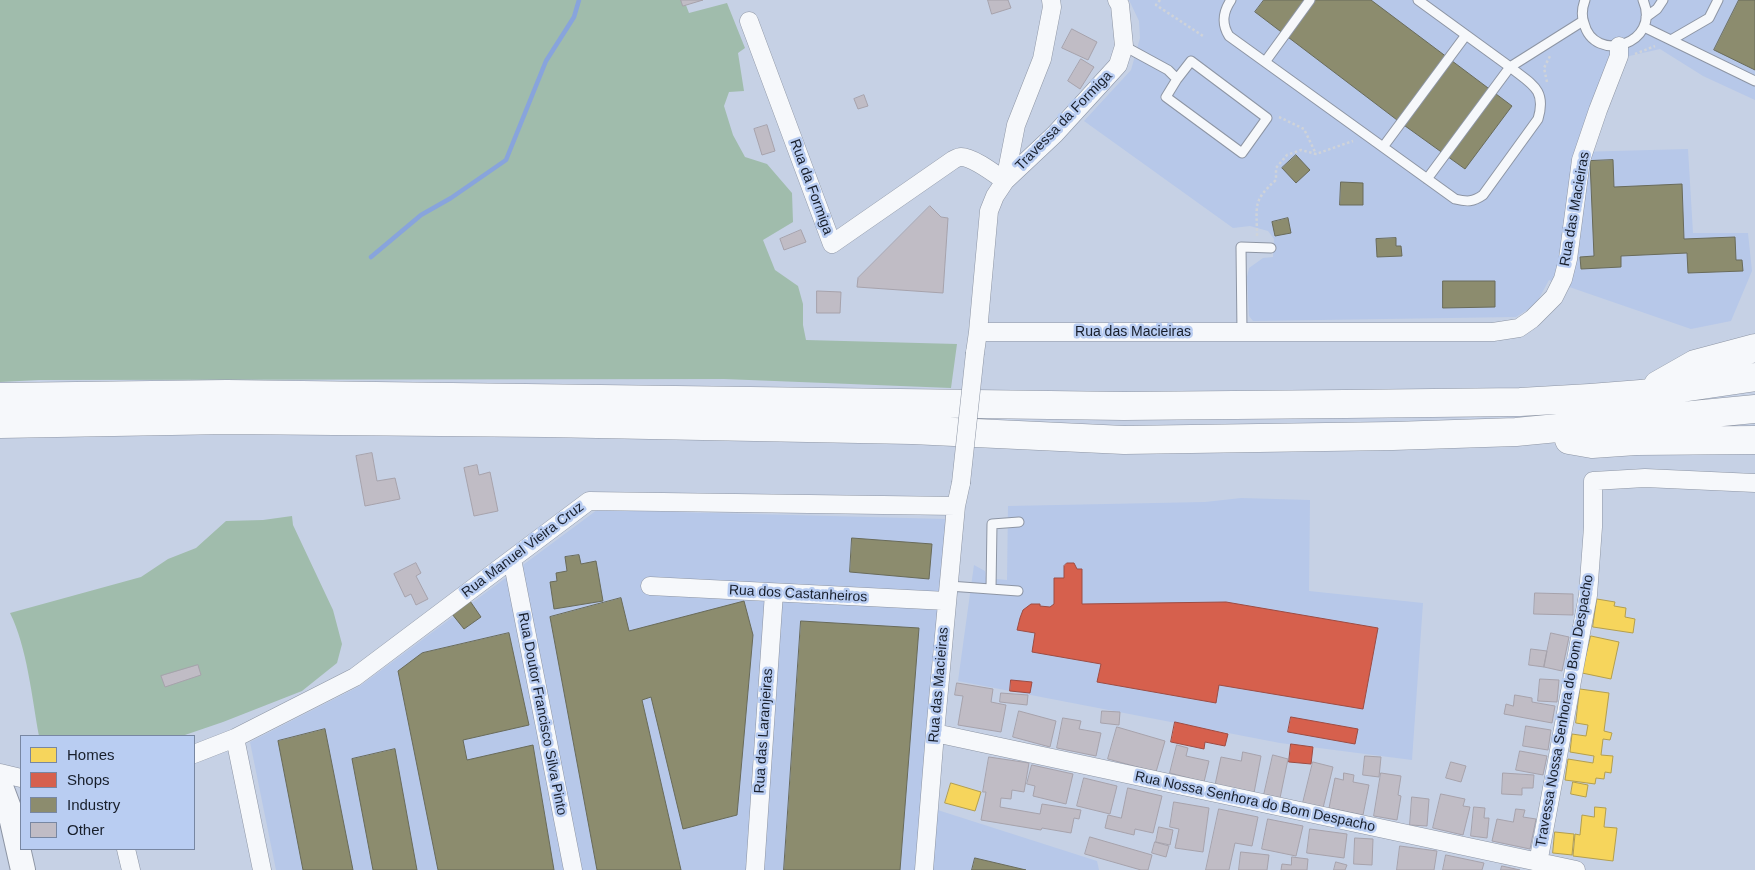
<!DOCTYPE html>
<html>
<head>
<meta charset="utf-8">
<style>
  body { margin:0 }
  #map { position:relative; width:1755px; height:870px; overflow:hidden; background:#c6d1e5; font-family:Arial,sans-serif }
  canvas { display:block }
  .legend { position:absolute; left:20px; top:735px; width:175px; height:115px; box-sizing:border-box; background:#b9cdf2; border:1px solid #7887a2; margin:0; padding:6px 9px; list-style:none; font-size:15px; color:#171e2b }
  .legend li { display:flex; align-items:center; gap:10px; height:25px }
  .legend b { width:25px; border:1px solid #7887a2 }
</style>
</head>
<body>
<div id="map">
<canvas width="1755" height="870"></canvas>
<ul class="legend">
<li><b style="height:14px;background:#f6d55c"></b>Homes</li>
<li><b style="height:14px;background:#d6604d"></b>Shops</li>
<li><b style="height:14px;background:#8c8c6e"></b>Industry</li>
<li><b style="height:14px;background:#c0bcc5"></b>Other</li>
</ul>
</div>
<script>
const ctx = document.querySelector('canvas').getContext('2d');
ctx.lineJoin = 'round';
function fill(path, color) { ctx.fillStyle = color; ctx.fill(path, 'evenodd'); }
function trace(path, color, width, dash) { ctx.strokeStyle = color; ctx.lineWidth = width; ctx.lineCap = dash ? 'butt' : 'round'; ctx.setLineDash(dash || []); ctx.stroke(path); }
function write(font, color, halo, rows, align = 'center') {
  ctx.font = font + ' Arial,sans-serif'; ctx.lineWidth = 5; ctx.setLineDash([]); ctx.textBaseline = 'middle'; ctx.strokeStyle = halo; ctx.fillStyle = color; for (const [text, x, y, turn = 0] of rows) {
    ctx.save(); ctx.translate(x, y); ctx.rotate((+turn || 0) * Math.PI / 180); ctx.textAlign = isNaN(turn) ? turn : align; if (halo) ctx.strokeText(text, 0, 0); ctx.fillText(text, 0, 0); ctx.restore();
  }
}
fill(new Path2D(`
  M1129,0H1755V100L1703,76L1660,49L1625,57L1577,152L1688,149L1693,233H1748L1752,271L1731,321L1691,329L1549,280L1536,304L1516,317L1253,321L1249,316L1247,277L1249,268L1263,258L1273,257L1274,239L1268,231L1250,226L1233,228L1084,121L1131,70L1140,38L1139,21Z
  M1241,498L1310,500L1309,591L1423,603L1412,760L1280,743L958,681L974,565L985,571L986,578L1007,580L1008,506L1205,502Z
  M597,510L946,519L922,805L1097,861L1099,870H276L250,742L360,686Z`), '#b7c8e9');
fill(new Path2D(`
  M0,0H684L689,13L727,3L745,48L738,53L744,91L729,92L724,106L733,135L745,157L767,164L792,193L793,222L763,240L775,270L798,286L803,304V325L806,340L957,344L951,388L724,379L39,380L0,382Z
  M292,516L293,525L333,610L342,644L337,663L302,691L223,722L182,736H39C32,698 27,647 10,613L141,577L168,559L196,548L226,521L263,520Z`), '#a0bcac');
const homes = new Path2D(`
  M1597,599L1615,602L1614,606L1626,608L1625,617L1635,619L1633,633L1593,627Z
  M1591,636L1619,642L1611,679L1582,673Z
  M1580,689L1609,693L1604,731L1612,733L1610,740L1603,739L1601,755L1613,756L1611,773L1605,772L1604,779L1596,778L1595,784L1565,780L1568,759L1593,763L1594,756L1570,752L1572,734L1586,736L1588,725L1576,723Z
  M1573,782L1588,785L1586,797L1571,794Z
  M951,783L981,792L975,811L945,803Z
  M1595,807L1606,808L1604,827L1617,828L1613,861L1573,856L1575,834L1580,835L1582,815L1594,817Z
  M1555,832L1574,834L1572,855L1553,853Z`);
fill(homes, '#f6d55c');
trace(homes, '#b39e4d', 1);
const shops = new Path2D(`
  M1067,563H1074L1077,569H1082V604L1226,602L1378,628L1363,709L1219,685L1216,703L1097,682L1101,664L1032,652L1035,633L1017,630L1020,618L1023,610L1031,604H1040V606L1050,607L1054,604V578H1064V566Z
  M1011,680L1032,682L1030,693L1010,691Z
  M1291,717L1358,729L1355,744L1288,732Z
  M1175,722L1228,734L1225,746L1205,742L1204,749L1171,742Z
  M1291,744L1313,747L1311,764L1289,762Z`);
fill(shops, '#d6604d');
trace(shops, '#9d4c43', 1);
const industry = new Path2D(`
  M1264,0H1371L1512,106L1465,169L1401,123L1255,12Z
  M1739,0H1755V70L1714,50Z
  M1296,155L1310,170L1296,183L1282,168Z
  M1613,160L1614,187L1682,184L1684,239L1735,237L1736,260H1742L1743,271L1688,273L1687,253L1621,256V267L1581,269L1580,257L1594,256L1590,161Z
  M1341,182L1363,183V205H1340Z
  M1288,218L1291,233L1275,236L1272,222Z
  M1396,238V246H1401L1402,256L1377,257L1376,239Z
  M1443,281H1495V307L1443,308Z
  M852,538L932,544L929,579L850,572Z
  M579,555L581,564L596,561L603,601L554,609L550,582L557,581L556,573L567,571L565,557Z
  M621,598L629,631L744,601L753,635L737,815L683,829L651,697L642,700L681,870H597L550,617Z
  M470,601L481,617L464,629L452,614Z
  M801,621L919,628L900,870H784Z
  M509,633L529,725L463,740L467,760L533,745L554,870H438L398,671L422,653Z
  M325,729L353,870H303L278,741Z
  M395,749L417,870H373L352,759Z
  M975,858L1026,870H972Z`);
fill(industry, '#8c8c6e');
trace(industry, '#696b5a', 1);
trace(new Path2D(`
  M371,257L421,215L451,198L506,160L546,61L574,17L579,0`), '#88a4dc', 4.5);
const building = new Path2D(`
  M681,0H703L683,6Z
  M988,0H1008L1011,8L992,14Z
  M1072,29L1097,42L1088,60L1062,48Z
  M1081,59L1094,67L1080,89L1068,81Z
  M864,95L868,106L858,109L854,99Z
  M767,125L775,151L762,155L754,129Z
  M930,206L941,217L948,218L943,293L857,287L858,278Z
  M801,230L806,242L784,250L780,239Z
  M817,291L841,292L840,313H817Z
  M372,453L377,481L395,478L400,499L365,506L356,456Z
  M477,465L479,475L490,472L498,511L474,516L464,468Z
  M416,563L421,573L416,576L428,599L416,605L411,594L405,597L394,574Z
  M1535,593L1573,594V615L1534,614Z
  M1551,633L1569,637L1562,671L1544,667Z
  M1531,649L1547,651L1544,667L1529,665Z
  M198,665L201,675L165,687L161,676Z
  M1540,679L1559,680L1557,702L1538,701Z
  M957,683L993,689L991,702L1006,705L1001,732L958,725L963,696L955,695Z
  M1001,693L1028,695L1027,705L1000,702Z
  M1515,695L1532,698V702L1555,706L1552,723L1504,714L1506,704L1513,706Z
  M1019,711L1056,721L1050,747L1013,737Z
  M1102,711L1120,712L1119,725L1101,723Z
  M1063,718L1081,721L1079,729L1101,733L1096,756L1057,748Z
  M1526,726L1551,730L1548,750L1523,746Z
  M1117,727L1165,741L1156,772L1108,759Z
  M1177,745L1188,748L1186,756L1209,761L1204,782L1170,773Z
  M1520,751L1547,756L1543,775L1516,770Z
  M1243,752L1261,756L1254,793L1215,785L1221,757L1241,761Z
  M1273,755L1288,759L1280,798L1264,795Z
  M1365,756L1381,757L1379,777L1363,775Z
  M989,757L1029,763L1024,792L1012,790L1011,799L1001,798L1000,807L1040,814L1042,804L1081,810L1079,819L1074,818L1071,833L1042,828L1041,830L981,820L986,792H983Z
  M1313,762L1333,767L1323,808L1303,803Z
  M1451,762L1466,766L1461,782L1446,778Z
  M1032,765L1073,774L1066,804L1033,796L1035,786L1027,784Z
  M1344,773L1354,775L1353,782L1369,785L1363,815L1329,808L1335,778L1343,780Z
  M1381,773L1401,776L1398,795L1401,796L1397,820L1374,816Z
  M1503,773L1534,775L1533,788H1522V795L1502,794Z
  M1084,778L1117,786L1110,814L1077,806Z
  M1128,788L1162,796L1153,833L1135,829L1134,835L1105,828L1108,815L1121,818Z
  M1441,794L1465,799L1463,806L1470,807L1463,835L1433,828Z
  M1412,797L1429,799L1427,826L1410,825Z
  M1174,802L1209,808L1203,852L1175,848L1179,829L1170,827Z
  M1474,807L1485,808L1484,818H1489L1487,838L1471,836Z
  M1219,809L1258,817L1252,846L1235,843L1229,870H1206Z
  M1516,809L1525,810L1523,817L1536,819L1530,849L1492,841L1497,819L1513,822Z
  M1268,819L1303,826L1296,856L1262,849Z
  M1159,827L1173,830L1170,845L1156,842Z
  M1310,829L1347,834L1344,858L1307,853Z
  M1090,837L1152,855L1148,870H1141L1085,854Z
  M1355,838L1373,839L1372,865L1354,864Z
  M1155,842L1169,846L1166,857L1152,853Z
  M1400,846L1437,851L1434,870H1397Z
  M1241,852L1269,855L1267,870H1239Z
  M1446,855L1484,863L1482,870H1443Z
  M1292,857L1308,859L1307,870H1281L1282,864L1291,865Z
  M1336,862L1347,865L1345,870H1334Z
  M1502,866L1520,870H1501Z`);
fill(building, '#c0bcc5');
trace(building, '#a6a2ab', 1);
const lane = new Path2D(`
  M1231,0C1223,12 1221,23 1229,36L1455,199C1467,202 1473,202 1483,195L1538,119C1547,89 1531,84 1510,67L1583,21
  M1418,0L1510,67L1427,179
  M1585,0C1582,8 1581,15 1584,23C1594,65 1662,44 1643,0
  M1646,17L1657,9L1663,0
  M1644,27L1755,81
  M1671,40L1709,18L1718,0
  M1124,46L1168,70L1177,79L1166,97L1242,153L1267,118L1191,61L1177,79
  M1265,62L1310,0
  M1383,147L1466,35
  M1242,332L1241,247L1271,248
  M949,586L1018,591
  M991,589L992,524L1019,522`);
const street = new Path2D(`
  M749,21L832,244L953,160C955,159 958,157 961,157C973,157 995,174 1005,181
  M1005,181L1055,134L1118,65L1124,46L1120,5L1117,0
  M978,332L989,211L995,196L1005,181L1016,125L1042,59L1052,7L1051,0
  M975,353L978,332H1493L1519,328L1532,319L1554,297L1563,279L1568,259L1581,160L1598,110L1619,56V46
  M512,559L573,870
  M650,586L947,601
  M935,733L1576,870
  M235,738L262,870
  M194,754L235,738L355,677L589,501L956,506
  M0,773L21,778
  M126,849L131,870
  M1538,863L1588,595L1593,527V481L1645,478L1755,483
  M755,870L774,593
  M924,870L935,733L956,506L961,483`);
const secondary = new Path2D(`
  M0,784L9,808L23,870`);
const highway = new Path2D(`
  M1658,385L1695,364L1755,348
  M0,397L227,394L1124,406L1345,404L1520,402L1590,398L1641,394L1755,377
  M0,424L228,420L545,423L912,430L1124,440L1393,436L1516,432L1755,409
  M1569,440L1592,444L1636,441L1755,440`);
trace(lane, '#8d95a4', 11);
trace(street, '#8d95a4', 19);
trace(secondary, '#8d95a4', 26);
trace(highway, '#8d95a4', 29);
trace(new Path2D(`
  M1160,0L1156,5L1203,36
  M1635,54L1655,46
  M1547,82L1544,68L1550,56
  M1279,117L1304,129L1316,154
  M1257,236C1257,206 1252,201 1276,180V168L1287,155L1301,150L1316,154L1353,141`), '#cfd3d9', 2.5, [2.5, 2.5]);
trace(lane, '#f6f8fb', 9);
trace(street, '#f6f8fb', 18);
trace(secondary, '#f6f8fb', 24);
trace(highway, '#f6f8fb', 28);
const streetBridge = new Path2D(`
  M961,483L975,353`);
trace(streetBridge, '#8d95a4', 19, []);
trace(streetBridge, '#f6f8fb', 18);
write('14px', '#171e2b', '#b9cdf2', [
  ["Travessa da Formiga",1064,121,-46],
  ["Rua da Formiga",811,187,70],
  ["Rua das Macieiras",1575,209,-80],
  ["Rua das Macieiras",1133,332],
  ["Rua Manuel Vieira Cruz",523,550,-37],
  ["Rua dos Castanheiros",798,594,3],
  ["Rua das Macieiras",939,685,-85],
  ["Travessa Nossa Senhora do Bom Despacho",1565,711,-80],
  ["Rua Doutor Francisco Silva Pinto",542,714,79],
  ["Rua das Laranjeiras",764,731,-86],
  ["Rua Nossa Senhora do Bom Despacho",1255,802,12]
]);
</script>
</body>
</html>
